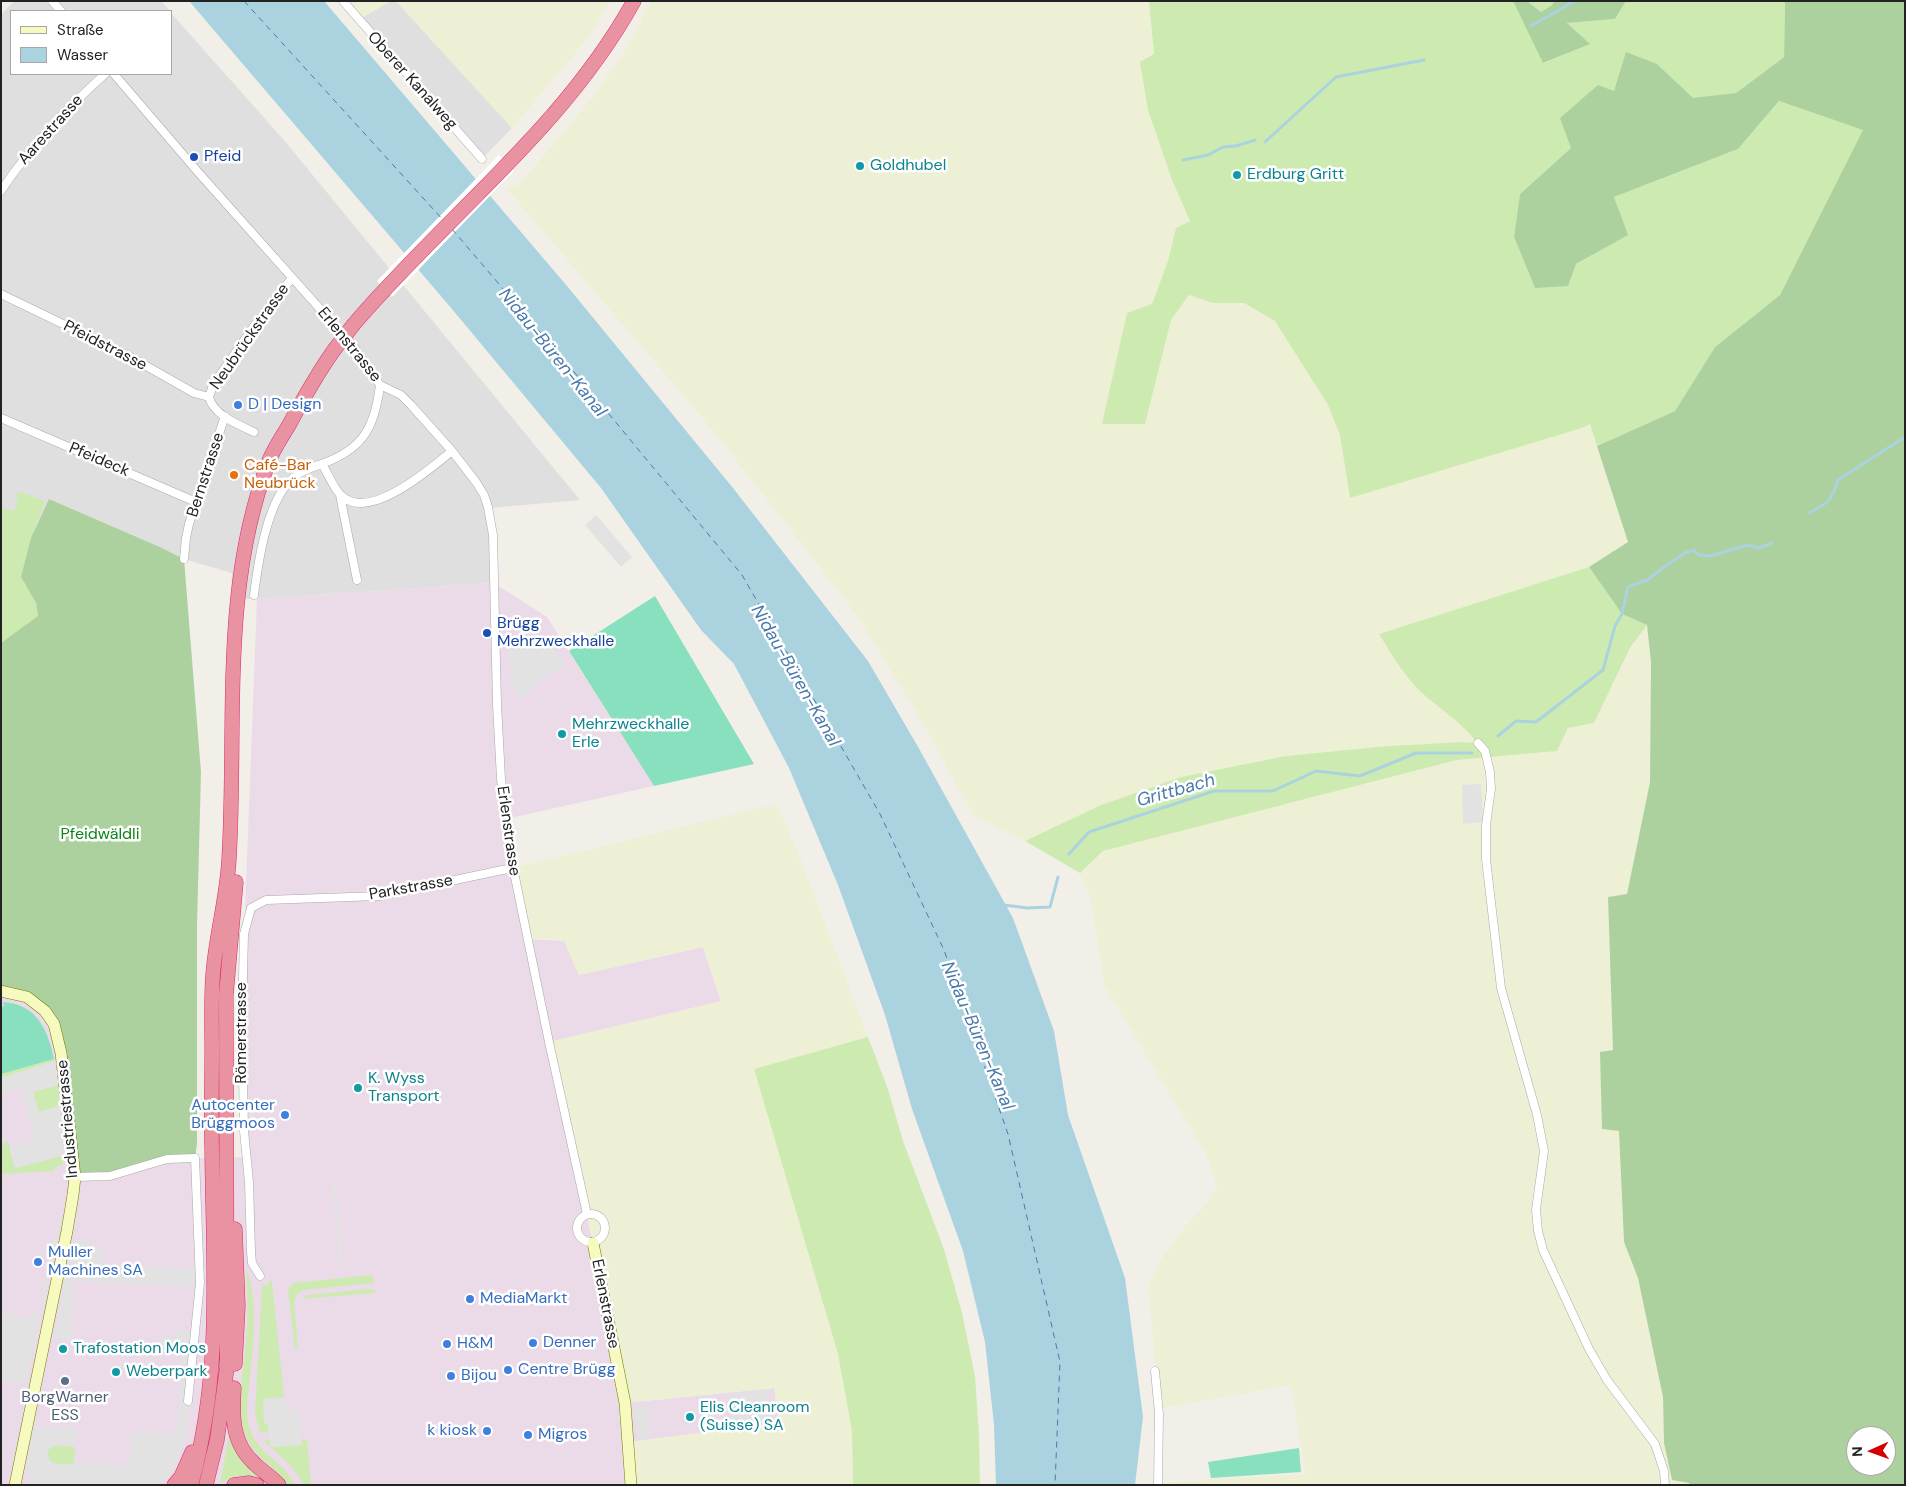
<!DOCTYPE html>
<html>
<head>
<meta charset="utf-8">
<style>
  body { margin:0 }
  #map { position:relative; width:1906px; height:1486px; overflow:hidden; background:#f2efe9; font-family:"DM Sans",sans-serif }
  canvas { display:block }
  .frame { position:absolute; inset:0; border:2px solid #222; pointer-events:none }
  .legend { position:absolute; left:10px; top:10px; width:162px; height:65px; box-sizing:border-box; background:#fff; border:1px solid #a7a7a7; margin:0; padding:6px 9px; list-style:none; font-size:15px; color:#222 }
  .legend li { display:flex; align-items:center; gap:10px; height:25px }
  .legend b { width:25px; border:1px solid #a7a7a7 }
  .north { position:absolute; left:1846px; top:1426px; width:50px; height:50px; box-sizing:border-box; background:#fff; border:1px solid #a7a7a7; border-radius:50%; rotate:268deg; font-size:14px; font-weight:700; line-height:20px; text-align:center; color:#222 }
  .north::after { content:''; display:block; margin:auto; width:18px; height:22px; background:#d40000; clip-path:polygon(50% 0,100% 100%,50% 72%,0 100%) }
</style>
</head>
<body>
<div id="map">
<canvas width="1906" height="1486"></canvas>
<div class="frame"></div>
<ul class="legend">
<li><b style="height:6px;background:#f7fabf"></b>Straße</li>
<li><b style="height:14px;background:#aad3df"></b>Wasser</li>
</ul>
<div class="north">N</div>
</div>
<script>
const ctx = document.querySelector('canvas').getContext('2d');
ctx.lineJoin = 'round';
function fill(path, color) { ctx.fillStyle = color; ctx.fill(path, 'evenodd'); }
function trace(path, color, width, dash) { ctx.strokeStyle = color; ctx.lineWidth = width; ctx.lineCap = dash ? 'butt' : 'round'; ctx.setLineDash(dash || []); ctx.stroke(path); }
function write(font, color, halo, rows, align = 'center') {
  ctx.font = font + ' "DM Sans",sans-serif'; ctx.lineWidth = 5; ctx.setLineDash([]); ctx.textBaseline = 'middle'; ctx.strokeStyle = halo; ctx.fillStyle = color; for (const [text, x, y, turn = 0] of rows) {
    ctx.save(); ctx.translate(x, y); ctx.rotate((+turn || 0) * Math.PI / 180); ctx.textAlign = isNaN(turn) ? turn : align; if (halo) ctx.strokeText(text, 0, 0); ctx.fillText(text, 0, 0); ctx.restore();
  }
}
fill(new Path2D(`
  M14,1H161L170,11H11V74H171V13L283,139L580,500L489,508L494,583L257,599H231L232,573L184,559L160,547L49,499L1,643V15Z
  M391,1H396L512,128L482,159L358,20Z`), '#e0dfdf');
fill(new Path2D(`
  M494,583L547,617L654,786L515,817L506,825L527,939L565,941L579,975L703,947L721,1001L586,1210L625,1403L774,1388L779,1423L629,1442L631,1485H1V991L27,997L167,1159L246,1157L243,959L250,908L245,911L257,599Z`), '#ebdbe8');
fill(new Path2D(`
  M343,1H391L358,20Z
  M396,1H610L588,38L512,128Z
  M652,1H1149L1154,54L1148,110L1172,180L1190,221L1176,228L1168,261L1152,304L1145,424L1171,320L1189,295L1213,303H1244L1275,321L1328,405L1340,435L1350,497L1582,428L1590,424L1628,542L1589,567L1379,634L1390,653L1421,692L1463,726L1478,743L1463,742L1388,746L1286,756L1181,777L1101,805L1025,841L974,816L918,715L857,615L712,429L506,188L519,184L524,179L595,94L627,47Z
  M1647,625L1651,662L1650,782L1627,894L1608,897L1613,1050L1600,1052L1602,1129L1619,1131L1624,1242L1638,1278L1663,1397L1664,1443L1690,1485H1158V1483L1305,1474L1291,1385L1159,1409L1148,1286L1161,1260L1183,1229L1207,1203L1217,1186L1207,1156L1104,985L1091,899L1080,874L1103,851L1457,760L1557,751L1568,728L1594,723L1631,648Z
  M776,804L796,847L868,1037L754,1070L838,1354L852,1431L853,1485H631L629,1442L779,1423L774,1388L625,1403L593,1243L549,1042L721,1001L703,947L579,975L564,941L534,938L527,939L512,868Z`), '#eef0d5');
fill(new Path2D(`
  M1149,1H1513L1544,63L1589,44L1567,23L1615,19L1626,1H1785L1784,57L1736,93L1693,99L1657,64L1614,91L1571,148L1520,194L1514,237L1535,288L1627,235L1614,197L1738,149L1779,101L1864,130L1780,295L1715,347L1675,411L1597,446L1590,424L1582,428L1350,498L1340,435L1328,405L1275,321L1244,303H1213L1189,295L1171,320L1145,424H1102L1127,313L1152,304L1168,261L1176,228L1190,221L1172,180L1148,110L1140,62L1154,54Z
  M1527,1H1554L1552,5L1541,12Z
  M21,492L45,501L36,524L21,577L36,603L38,617L1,643V507L14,511L18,498L15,495Z
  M1589,567L1622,614L1647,625L1630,648L1594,723L1568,728L1557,751L1457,760L1103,851L1080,873L1025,841L1101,805L1181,777L1286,756L1388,746L1463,742L1477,743C1463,723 1441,710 1422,693C1405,677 1391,654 1379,634Z
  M868,1037L888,1089L903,1141L944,1249L962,1313L975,1376L979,1435L980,1485H853L852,1431L838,1354L754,1069Z
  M54,1059V1061L1,1078V1074Z
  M58,1085L60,1106L39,1112L33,1092Z
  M8,1142L15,1168L65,1155L66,1158L62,1165L56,1167L54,1171L1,1174V1144Z
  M246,1268C259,1300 253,1345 250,1379C248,1396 244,1415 251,1432C258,1449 272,1457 284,1469C288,1474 292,1479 295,1485H288C277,1468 258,1460 249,1443C232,1413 244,1374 246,1341C248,1317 248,1292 246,1268Z
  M371,1275H373L374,1283L303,1290L298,1293L294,1301L298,1350L295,1349L288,1289L294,1283Z
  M269,1280L272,1281L284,1397L263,1400L265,1424L268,1423L269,1432L260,1433L255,1413L262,1285H269Z
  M367,1289L375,1290V1293L301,1299L308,1295Z
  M229,1436L234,1446L259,1476H237L220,1483Z
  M270,1438L271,1447L302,1444V1440L307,1439L311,1485H305L290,1465L267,1444L264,1441Z
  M54,1445L75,1447L74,1464C61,1465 48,1467 47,1451Z`), '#cdebb0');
fill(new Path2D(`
  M1513,1H1527L1541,12L1552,5L1554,1H1626L1615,19L1567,23L1590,44L1543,63Z
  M1785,1H1905V1485H1690L1689,1483L1672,1480L1664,1443L1663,1397L1638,1278L1624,1242L1619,1131L1602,1129L1600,1052L1613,1050L1608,897L1627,894L1650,782L1651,662L1647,625L1622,614L1589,567L1628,542L1597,446L1675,411L1715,347L1780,295L1863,130L1779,101L1738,149L1614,197L1628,235L1576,264L1568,286L1535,288L1514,237L1520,194L1571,148L1560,118L1598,85L1614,91L1626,52L1657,64L1693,98L1736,93L1784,57ZM1856,1436H1886V1466H1856Z
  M49,499L160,547L184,559L201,772L197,926V1144L195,1158L167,1159L110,1176L75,1177L61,1053L45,1011L1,991V643L38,616L36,603L21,577L31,538Z`), '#add19e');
fill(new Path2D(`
  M655,596L754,764L654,786L569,651Z
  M3,1002C37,1004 48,1030 54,1059L1,1074V1007L4,1006Z
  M1299,1448L1301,1472L1211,1478L1208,1462Z`), '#88e0be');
fill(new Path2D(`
  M596,515L632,557L621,567L585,525Z
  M546,638L565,664L531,687L533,691L521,699L509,680L515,676L507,661L509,647Z
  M1481,784L1483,822L1463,824L1462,785Z
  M55,1061L58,1085L33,1092L39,1112L60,1106L63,1130L60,1132L65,1155L15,1168L9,1147L36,1139L20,1088L1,1093V1078Z
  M336,1183L343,1265H340L332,1184Z
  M59,1210L62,1211L43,1304H40Z
  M90,1238V1246L103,1247L102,1264L195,1269L194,1287L74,1281L71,1339H54L71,1244Z
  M1,1312L30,1319L32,1312L41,1313L26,1383L1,1381Z
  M177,1330L198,1332L197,1345L193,1387L184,1440L177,1464L167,1478L158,1485H28L27,1461L33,1427L76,1428L75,1447L54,1445L47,1451L49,1460L54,1464L59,1465L73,1464L74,1462L130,1465L131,1431L177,1433L181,1358L183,1346H159L160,1337H176Z
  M766,1390L770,1423L732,1428L728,1395Z
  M284,1397L288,1408L300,1412L302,1445L270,1447L268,1424H264L263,1399Z
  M647,1405L651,1437L638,1439L634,1407Z`), '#e2e2e2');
fill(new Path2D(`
  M189,1H324L567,286L733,488L868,661L917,745L1013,918L1054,1031L1068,1115L1125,1278L1143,1417L1135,1485H996L994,1425L985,1342L963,1251L912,1109L885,1015L838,885L789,768L734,664L701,630L601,488L452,309Z`), '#aad3df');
fill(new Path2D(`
  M499,155L514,171L392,297L377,281Z`), '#fff');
trace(new Path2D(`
  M1531,26L1575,1
  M1265,142L1336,77L1424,60
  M1183,160L1208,155L1223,147L1236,146L1255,140
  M1809,513C1829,502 1831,502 1838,480L1905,437
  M1498,736L1516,721L1536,722L1603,670L1615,626L1622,614L1628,587L1647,580L1664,567L1685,553L1694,550L1699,555L1710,556L1748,545L1759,548L1772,543
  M1069,854L1089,832L1214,791H1273L1316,771L1360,776L1416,753H1472
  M1004,905L1027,908L1050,907L1058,877`), '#aad3df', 3);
trace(new Path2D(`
  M244,1L444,221
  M452,229L580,379L742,575L880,814L944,950L1008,1134L1060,1362L1055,1485`), '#4a7aab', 1, [6, 5]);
const street = new Path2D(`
  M52,1L61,11
  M343,1L482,159
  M114,74L198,172L354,347L380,385L401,395L411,405L452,451L476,482L484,495L488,507L493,535L497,704L501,779L509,848L549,1042L587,1214
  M1,191C30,147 66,109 105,74
  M1,294L127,355L194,393L209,397
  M209,397L213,385L254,326L292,278
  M209,397C213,415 239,425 254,432
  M1,418L196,502
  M322,464C329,475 335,493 346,499C375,517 431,468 452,451
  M340,495L357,580
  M184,559L186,538L189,524L225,416
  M254,595C258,563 266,508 288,483C298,471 311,468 324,463C365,448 375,425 380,385
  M1478,743L1485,751L1490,772L1491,789L1486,825V859L1501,988L1537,1115L1544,1151L1536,1210L1538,1231L1543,1250L1589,1349L1607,1380L1655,1444L1664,1471L1665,1485
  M75,1177L110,1176L167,1159L195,1158L200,1283L188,1401
  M577 1228a14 14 0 1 1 28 0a14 14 0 1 1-28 0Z
  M260,1276L252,1263L251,1252L249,1182L244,1131L242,1020L244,934L251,908L266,900L379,896L512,868
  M1155,1371L1159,1414L1158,1485`);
const secondary = new Path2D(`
  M1,991L27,997L45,1011L54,1024L61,1053L75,1177L73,1195L67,1231L15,1485
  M593,1243L625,1403L631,1485`);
const highway = new Path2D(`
  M354,324C447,215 564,128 634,1
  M235,1229L238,1306L235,1364
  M234,1388C232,1417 232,1444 255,1464C263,1472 272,1477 279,1485
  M174,1485L181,1477L192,1452
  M191,1485C223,1372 213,1264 212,1149C211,1116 212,1083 212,1050C212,1025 211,999 213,974C216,935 227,898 229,859C237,726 220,587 269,461C274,448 282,437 289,425C303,399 317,374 334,350
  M206,1485L217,1440L227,1367L226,995L236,882
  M234,1485L249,1483L257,1485`);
trace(street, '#a9a9a9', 9);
trace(secondary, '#707d05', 12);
trace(highway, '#dc2a67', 15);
trace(street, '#fff', 8);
trace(secondary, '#f7fabf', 11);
trace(highway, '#e892a2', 14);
const highwayBridge = new Path2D(`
  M334,350L354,324`);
trace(highwayBridge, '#dc2a67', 15, []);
trace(highwayBridge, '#e892a2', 14);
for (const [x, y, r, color] of [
  [194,157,5,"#1a4fb4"],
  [860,166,5,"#0f9aa8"],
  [1237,175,5,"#0f9aa8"],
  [238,405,5,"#3f7fe0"],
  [234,475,5,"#e8710a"],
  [487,633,5,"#1a4fb4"],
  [562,734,5,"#0f9aa8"],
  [358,1088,5,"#0f9aa8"],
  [285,1115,5,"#3f7fe0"],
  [38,1262,5,"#3f7fe0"],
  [470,1299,5,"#3f7fe0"],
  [533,1343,5,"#3f7fe0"],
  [447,1344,5,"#3f7fe0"],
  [63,1349,5,"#0f9aa8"],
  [508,1370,5,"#3f7fe0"],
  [116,1372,5,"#0f9aa8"],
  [451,1376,5,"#3f7fe0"],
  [65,1381,5,"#5c6f8a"],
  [690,1417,5,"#0f9aa8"],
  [487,1431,5,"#3f7fe0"],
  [528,1435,5,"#3f7fe0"]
]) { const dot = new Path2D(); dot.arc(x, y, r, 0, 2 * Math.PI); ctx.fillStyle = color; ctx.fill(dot); trace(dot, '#fff', 2); }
write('16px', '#222', '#fff', [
  ["Oberer Kanalweg",412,81,48],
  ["Aarestrasse",51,130,-48],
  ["Neubrückstrasse",250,337,-55],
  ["Erlenstrasse",349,345,51],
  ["Pfeidstrasse",105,346,27],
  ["Pfeideck",99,460,23],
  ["Bernstrasse",206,475,-72],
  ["Erlenstrasse",508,831,82],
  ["Parkstrasse",411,888,-10],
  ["Römerstrasse",242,1033,-90],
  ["Industriestrasse",68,1119,-95],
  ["Erlenstrasse",605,1304,79]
]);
write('16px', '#164399', '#fff', [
  ["Pfeid",204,157],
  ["Brügg",497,624],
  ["Mehrzweckhalle",497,642]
], 'left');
write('16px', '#0d838f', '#fff', [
  ["Goldhubel",870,166],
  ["Erdburg Gritt",1247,175],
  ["Mehrzweckhalle",572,725],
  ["Erle",572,743],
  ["K. Wyss",368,1079],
  ["Transport",368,1097],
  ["Trafostation Moos",73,1349],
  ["Weberpark",126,1372],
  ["Elis Cleanroom",700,1408],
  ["(Suisse) SA",700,1426]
], 'left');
write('16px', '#366cbe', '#fff', [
  ["D | Design",248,405],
  ["Autocenter",275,1106,"right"],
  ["Brüggmoos",275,1124,"right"],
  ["Muller",48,1253],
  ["Machines SA",48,1271],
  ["MediaMarkt",480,1299],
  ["Denner",543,1343],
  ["H&M",457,1344],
  ["Centre Brügg",518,1370],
  ["Bijou",461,1376],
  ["k kiosk",477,1431,"right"],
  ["Migros",538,1435]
], 'left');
write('16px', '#c56008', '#fff', [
  ["Café-Bar",244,466],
  ["Neubrück",244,484]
], 'left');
write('16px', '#0c8416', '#fff', [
  ["Pfeidwäldli",100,835]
]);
write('16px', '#4e5e75', '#fff', [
  ["BorgWarner",65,1398],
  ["ESS",65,1416]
]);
write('italic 18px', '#4a7aab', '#fff', [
  ["Nidau-Büren-Kanal",552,353,51],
  ["Nidau-Büren-Kanal",795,676,60],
  ["Grittbach",1176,791,-16],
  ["Nidau-Büren-Kanal",977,1036,67]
]);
</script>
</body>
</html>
